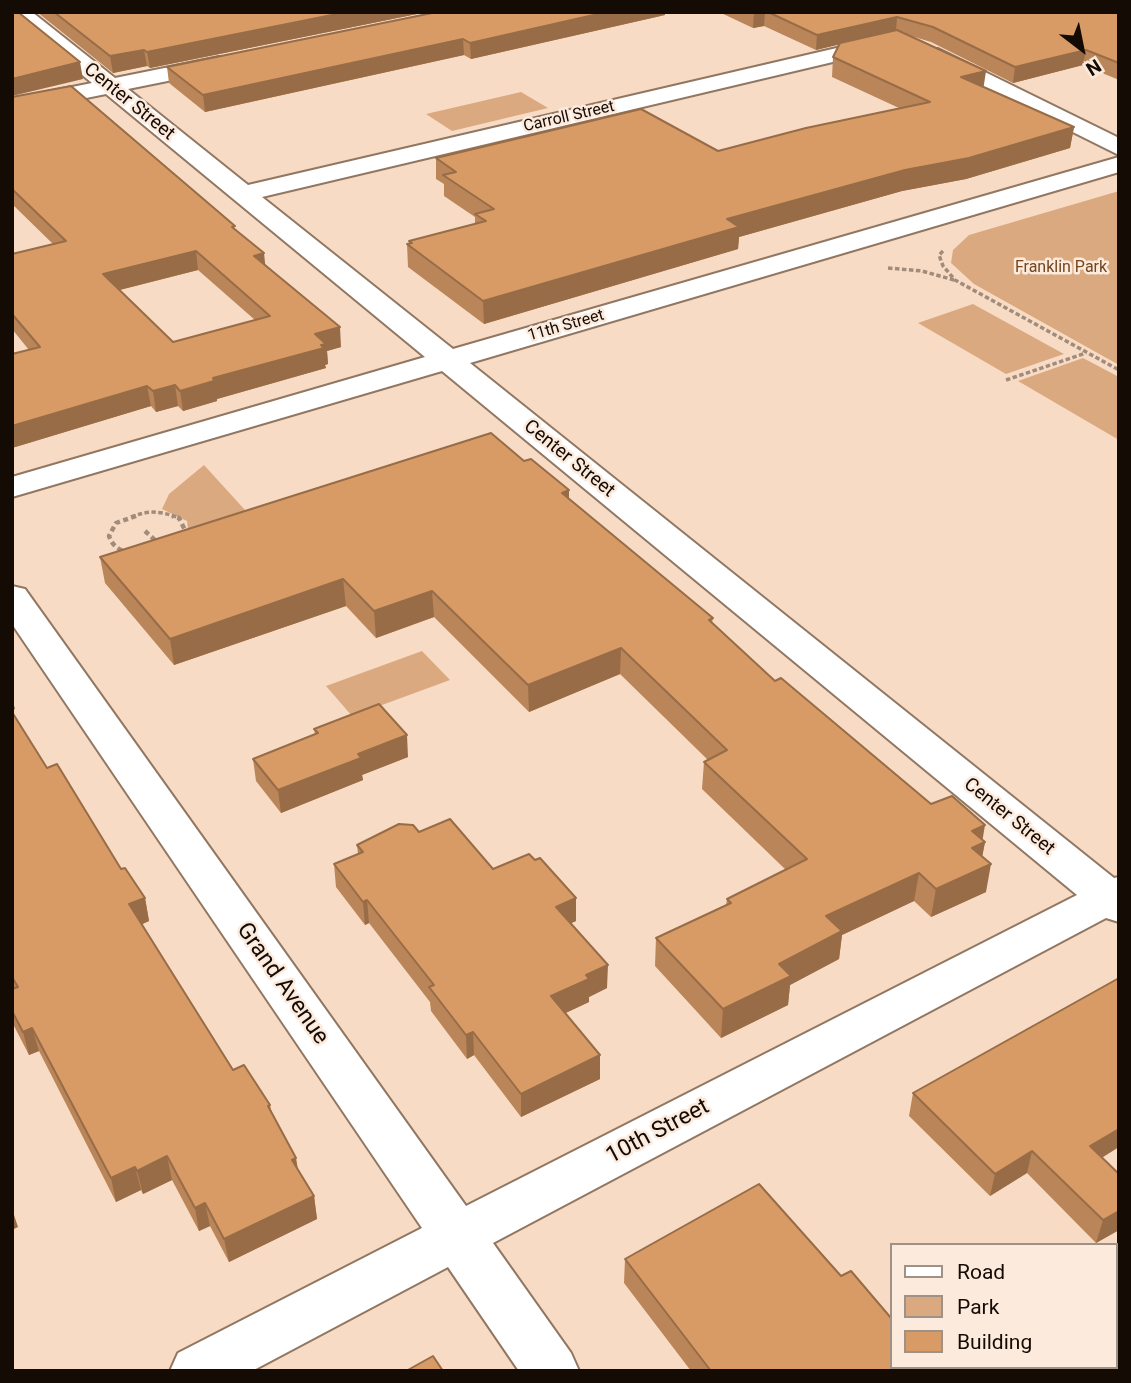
<!DOCTYPE html>
<html>
<head>
<meta charset="utf-8">
<style>
  body { margin:0 }
  #map { position:relative; width:1131px; height:1383px; overflow:hidden; background:#f8dbc4; font-family:Roboto,sans-serif }
  canvas { display:block }
  .frame { position:absolute; inset:0; border:14px solid #150b05; pointer-events:none }
  .legend { position:absolute; left:890px; top:1243px; width:228px; height:126px; box-sizing:border-box; background:#fceadc; border:2px solid #a09186; margin:0; padding:9px 12px; list-style:none; font-size:21px; color:#150b05 }
  .legend li { display:flex; align-items:center; gap:14px; height:35px }
  .legend b { width:35px; border:2px solid #a09186 }
  .north { position:absolute; left:1047px; top:14px; width:70px; height:70px; -webkit-text-stroke:5px #fceadc; paint-order:stroke; rotate:148deg; font-size:19px; font-weight:700; line-height:28px; text-align:center; color:#150b05 }
  .north::after { content:''; display:block; margin:auto; width:24px; height:32px; background:#150b05; clip-path:polygon(50% 0,100% 100%,50% 72%,0 100%) }
</style>
</head>
<body>
<div id="map">
<canvas width="1131" height="1383"></canvas>
<div class="frame"></div>
<ul class="legend">
<li><b style="height:9px;background:#fff"></b>Road</li>
<li><b style="height:19px;background:#dba980"></b>Park</li>
<li><b style="height:19px;background:#d89b66"></b>Building</li>
</ul>
<div class="north">N</div>
</div>
<script>
const ctx = document.querySelector('canvas').getContext('2d');
ctx.lineJoin = 'round';
function fill(path, color) { ctx.fillStyle = color; ctx.fill(path, 'evenodd'); }
function trace(path, color, width, dash) { ctx.strokeStyle = color; ctx.lineWidth = width; ctx.lineCap = dash ? 'butt' : 'round'; ctx.setLineDash(dash || []); ctx.stroke(path); }
function write(font, color, halo, rows, align = 'center') {
  ctx.font = font + ' Roboto,sans-serif'; ctx.lineWidth = 5; ctx.setLineDash([]); ctx.textBaseline = 'middle'; ctx.strokeStyle = halo; ctx.fillStyle = color; for (const [text, x, y, turn = 0] of rows) {
    ctx.save(); ctx.translate(x, y); ctx.rotate((+turn || 0) * Math.PI / 180); ctx.textAlign = isNaN(turn) ? turn : align; if (halo) ctx.strokeText(text, 0, 0); ctx.fillText(text, 0, 0); ctx.restore();
  }
}
fill(new Path2D(`
  M521,92L548,108L452,131L426,114Z
  M1119,191V365L974,284L951,263L953,250L969,235Z
  M973,304L1064,354L1006,374L918,323Z
  M1083,358L1119,377V440L1018,381Z
  M204,465L256,522L182,542L188,529L187,521L162,509L169,494Z
  M422,651L450,680L352,716L326,686Z`), '#dba980');
const minor = new Path2D(`
  M12,12H32L115,78L219,57L227,59L230,64L227,69L128,89L248,185L884,37L892,38L895,43L892,48L262,197L453,349L1119,157V172L470,363L1114,878L1119,877V922L1106,918L493,1243L571,1353L579,1371H519L448,1267L252,1371H170L178,1353L422,1228L12,624V586L25,589L466,1206L1077,895L442,371L12,497V477L425,357L106,94L12,113V99L92,83L12,17Z
  M938,49L1119,138V155L930,61L927,56L930,51Z`);
trace(minor, '#917762', 4);
trace(new Path2D(`
  M943,251L939,255L943,266L955,280L1119,370
  M888,268L922,271L954,280
  M1006,380L1086,353
  M131,517C149,510 159,511 177,517`), '#a18c7b', 3.5, [4.5, 2.5]);
trace(new Path2D(`
  M136,516L116,523L109,536C119,567 171,549 185,530L179,518L172,516
  M145,531L157,542`), '#a18c7b', 4.5, [5, 3.5]);
fill(minor, '#fff');
fill(new Path2D(`
  M37,12H427L150,68L147,66L113,73Z
  M719,12H1119V80L1083,65L1013,83L931,42L908,35L984,87L1074,127L1070,148L966,179L902,191L739,237L738,249L484,324L408,267L407,244H409V241L475,224V217L444,196V184L436,179V158L718,151L899,108L832,77L833,57L839,44L816,50L764,26L753,28Z
  M665,15L471,59L464,55L205,112L169,83L167,67Z
  M12,97L235,230L265,265L341,347L327,351L328,364L325,365L326,368L217,399V401L183,411L178,406L156,412L151,406L12,448V354L29,350L12,329V254L53,244L12,204ZM198,270L255,320L173,342L120,290Z
  M569,499L713,618L712,623L775,681L931,804L985,842L982,856L986,892L931,917L914,901L842,935L839,959L790,985L788,1005L721,1038L655,966L656,938L726,906L727,899L786,870L702,789L704,762L708,760L620,674L529,712L434,617L376,638L346,606L174,665L105,583L100,557Z
  M12,712L47,768L121,869L145,898L149,921L142,924L233,1070L270,1105L272,1114L298,1170L314,1196L317,1219L229,1262L210,1226L199,1231L172,1180L143,1194L141,1190L116,1202L39,1051L29,1055L12,1022Z
  M314,729L408,757L362,775L363,780L281,813L256,781L253,759L315,734Z
  M419,832L493,869L576,921L571,923L607,988L589,997V1002L565,1013L600,1055V1079L521,1117L474,1055L467,1059L431,1011L430,1002L369,923L365,925L336,887L334,864L358,854L357,845Z
  M913,1093L1102,1158L1119,1174V1230L1096,1243L1027,1173L990,1196L909,1116Z
  M625,1259L841,1276L937,1371H691L624,1283Z`), '#ba8558');
fill(new Path2D(`
  M347,12H427L150,68L147,52Z
  M607,12H665V15L471,59L470,43Z
  M758,12H765L764,26L753,28L754,13Z
  M897,17L896,31L816,50L817,35Z
  M463,39L464,55L205,112L203,95Z
  M144,50L147,66L113,73L110,56Z
  M1086,50L1083,65L1013,83L1015,67Z
  M80,62L83,79L12,96V79Z
  M986,71L983,91L961,77Z
  M1074,127L1070,148L966,179L902,191L739,237L738,249L484,324L483,301L727,219L905,170Z
  M196,251L198,270L107,293L103,274Z
  M264,253L266,272L254,256Z
  M340,327L341,347L327,351L328,364L325,365L326,368L217,399V401L183,411L180,391L213,378L315,334Z
  M175,385L178,406L156,412L153,391Z
  M147,386L151,406L12,448V426Z
  M569,490V515L562,493Z
  M343,579L346,606L174,665L170,639Z
  M432,591L434,617L376,638L374,611Z
  M621,648L620,674L529,712L528,685Z
  M12,698L15,709L12,710Z
  M407,735L408,757L362,775L363,780L281,813L278,790L358,754Z
  M985,825L982,843L985,842L980,869L991,864L986,892L931,917L936,889L972,831Z
  M919,873L914,901L842,935L839,959L790,985L788,1005L721,1038L723,1009L826,916Z
  M145,898L149,921L134,928L129,904Z
  M576,898V921L556,930V907Z
  M367,900L369,923L365,925L363,902Z
  M608,965L607,988L589,997V1002L551,1020V996L586,975Z
  M32,1028L39,1051L29,1055L23,1032Z
  M473,1032L474,1055L467,1059L466,1035Z
  M600,1055V1079L521,1117V1094Z
  M1119,1129V1147L1084,1169L1090,1146Z
  M1032,1151L1027,1173L990,1196L995,1174Z
  M167,1156L172,1180L143,1194L137,1171Z
  M296,1158L300,1181L292,1160Z
  M135,1167L141,1190L116,1202L111,1178Z
  M314,1196L317,1219L229,1262L224,1239Z
  M205,1203L210,1226L199,1231L195,1208Z
  M1119,1211V1230L1096,1243L1103,1220Z
  M14,1215L18,1227L12,1230V1216Z`), '#976c47');
const building = new Path2D(`
  M12,12H18L80,62L12,79Z
  M54,12H347L147,52L144,50L110,56Z
  M437,12H607L470,43L463,39L203,95L167,67Z
  M768,12H1119V63L1086,50L1015,67L933,27L897,17L817,35Z
  M897,30L986,71L961,77L1074,127L969,158L905,170L727,219L739,227L483,301L407,244L412,243L409,241L486,221L475,214L494,209L443,175L456,172L436,158L641,109L718,151L806,128L930,102L833,57L840,43Z
  M71,86L235,226L232,227L264,253L254,256L340,327L315,334L326,344L321,345L324,348L213,378L214,381L180,391L175,385L153,391L147,386L12,426V354L40,347L12,314V254L66,241L12,189V97ZM196,251L270,316L173,342L103,274Z
  M491,433L524,461L531,459L569,490L562,493L713,618L709,620L775,681L781,678L931,804L952,796L985,825L972,831L985,842L972,848L991,864L936,889L919,873L826,916L842,931L779,964L791,976L723,1009L656,938L731,903L727,899L807,859L704,762L727,750L621,648L528,685L432,591L374,611L343,579L170,639L100,557Z
  M379,704L407,735L358,754L361,758L278,790L253,759L318,733L314,729Z
  M12,712L47,768L57,764L121,869L125,868L145,898L129,904L233,1070L244,1065L270,1105L268,1106L296,1158L292,1160L314,1196L224,1239L205,1203L195,1208L167,1156L137,1171L135,1167L111,1178L32,1028L23,1032L12,1011V989L18,987L12,977Z
  M450,819L493,869L529,854L535,860L540,858L576,898L556,907L608,965L586,975L589,979L551,996L600,1055L521,1094L473,1032L466,1035L429,987L434,985L367,900L363,902L334,864L363,852L357,845L399,824L413,825L419,832Z
  M1119,978V1129L1090,1146L1119,1174V1211L1103,1220L1032,1151L995,1174L913,1093Z
  M759,1184L841,1276L851,1271L891,1318V1367H934L937,1371H711L625,1259Z
  M433,1356L443,1371H406Z`);
fill(building, '#d89b66');
trace(building, '#976c47', 2);
write('16px', '#150b05', '#fceadc', [
  ["Carroll Street",569,117,-13],
  ["11th Street",566,326,-16]
]);
write('16px', '#714720', '#fceadc', [
  ["Franklin Park",1061,268]
]);
write('19px', '#150b05', '#fceadc', [
  ["Center Street",129,102,39],
  ["Center Street",569,459,39],
  ["Center Street",1009,817,39]
]);
write('23px', '#150b05', '#fceadc', [
  ["Grand Avenue",282,984,55],
  ["10th Street",658,1132,-28]
]);
</script>
</body>
</html>
